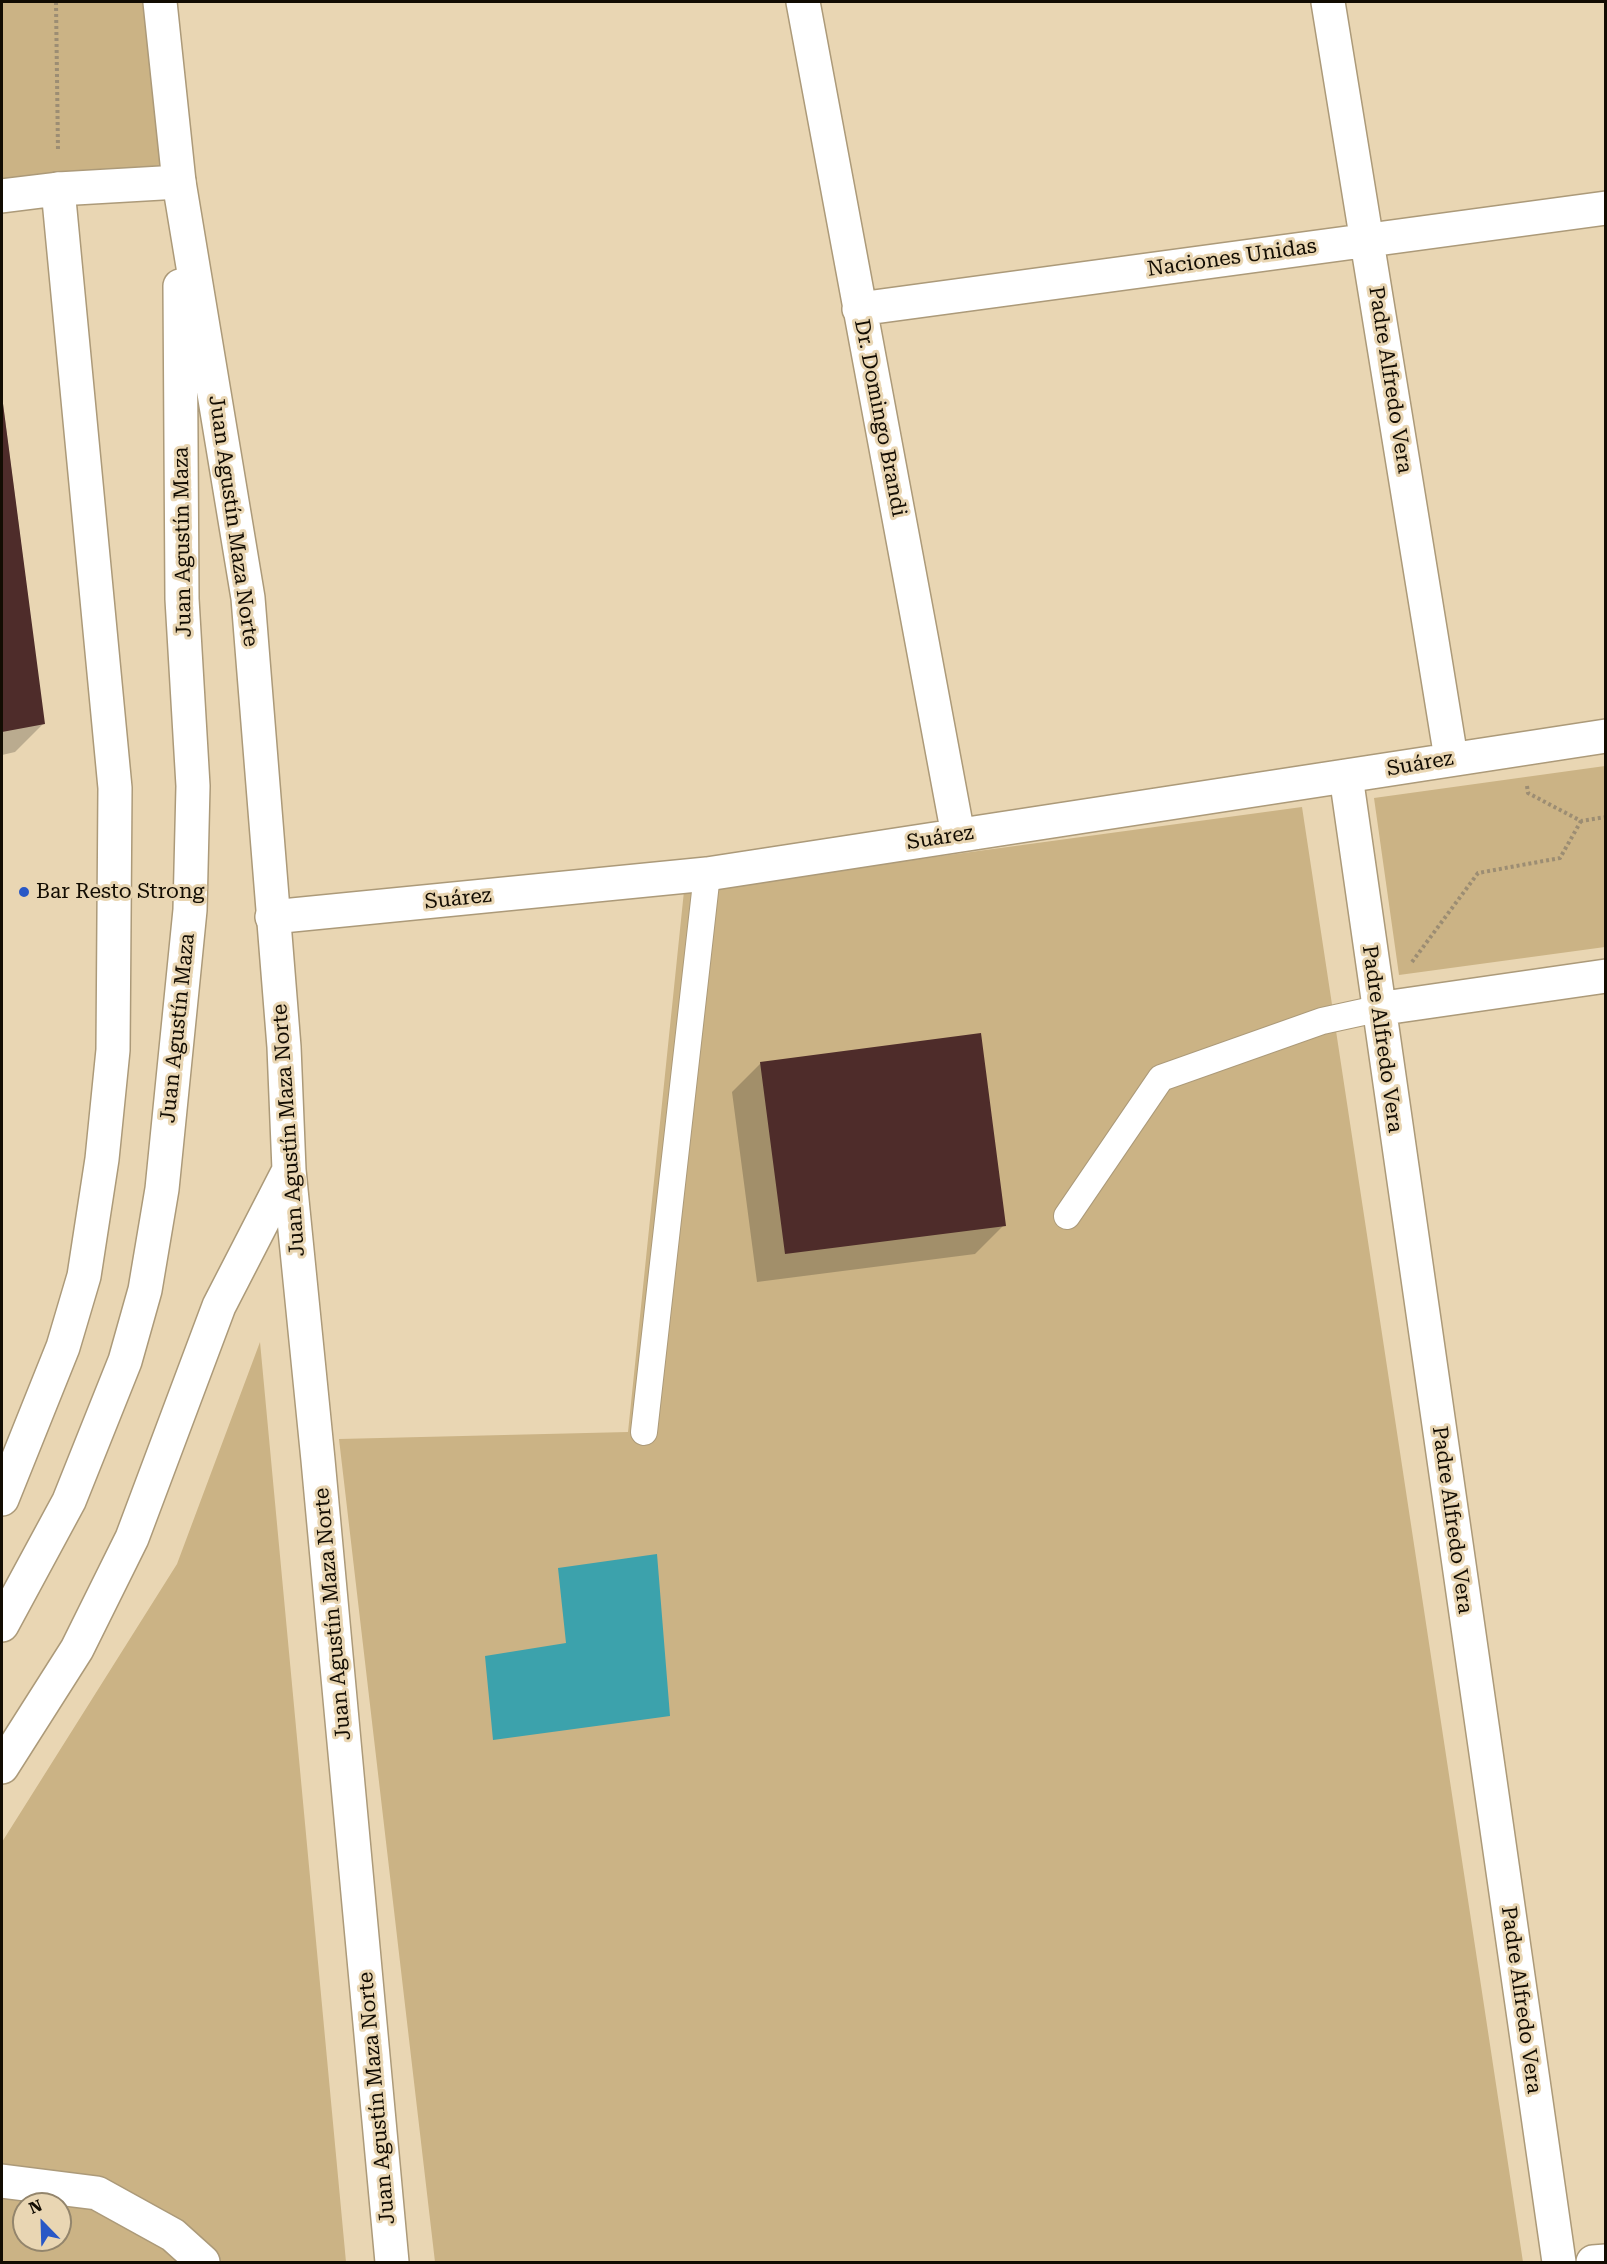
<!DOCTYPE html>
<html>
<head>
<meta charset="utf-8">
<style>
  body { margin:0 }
  #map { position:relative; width:1607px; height:2264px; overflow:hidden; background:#e9d6b3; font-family:"Roboto Serif",serif }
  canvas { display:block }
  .frame { position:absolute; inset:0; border:3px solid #120c02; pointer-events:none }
  .north { position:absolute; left:12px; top:2192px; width:60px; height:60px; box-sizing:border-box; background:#e9d6b3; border:2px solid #93856c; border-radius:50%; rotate:337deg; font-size:16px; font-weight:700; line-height:24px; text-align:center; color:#120c02 }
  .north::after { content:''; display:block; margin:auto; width:21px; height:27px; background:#2958c6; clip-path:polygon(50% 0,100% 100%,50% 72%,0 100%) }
</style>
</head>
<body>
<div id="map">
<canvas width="1607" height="2264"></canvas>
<div class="frame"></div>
<div class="north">N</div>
</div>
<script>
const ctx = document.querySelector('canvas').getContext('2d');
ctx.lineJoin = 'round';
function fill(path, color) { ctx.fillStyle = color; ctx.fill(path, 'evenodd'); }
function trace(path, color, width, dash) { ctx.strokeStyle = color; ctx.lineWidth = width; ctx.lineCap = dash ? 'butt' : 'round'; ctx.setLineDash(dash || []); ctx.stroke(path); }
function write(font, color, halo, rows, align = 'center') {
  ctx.font = font + ' "Roboto Serif",serif'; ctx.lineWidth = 6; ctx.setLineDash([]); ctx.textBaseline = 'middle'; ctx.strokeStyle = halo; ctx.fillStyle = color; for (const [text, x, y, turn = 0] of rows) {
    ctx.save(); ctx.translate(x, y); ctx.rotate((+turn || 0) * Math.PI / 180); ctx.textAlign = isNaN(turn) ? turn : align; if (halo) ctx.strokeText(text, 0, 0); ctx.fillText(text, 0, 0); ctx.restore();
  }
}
fill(new Path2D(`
  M2,2H160L179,182L2,196Z
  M1605,766V947L1399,975L1374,798Z
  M1302,807L1523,2262H435L339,1439L628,1432L684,891Z
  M260,1342L346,2262H2V1842L177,1564ZM24,2204H60V2240H24Z`), '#cbb385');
fill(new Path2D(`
  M657,1554L670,1716L493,1740L485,1656L566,1643L558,1568Z`), '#3ca2ac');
fill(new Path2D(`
  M2,396L44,723L15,752L2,755Z
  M761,1063L1004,1225L975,1254L757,1282L732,1092Z`), '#0003');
fill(new Path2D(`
  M2,396L45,724L2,732Z
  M981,1033L1006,1226L785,1254L760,1062Z`), '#4e2c2a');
const service = new Path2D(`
  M1067,1216L1161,1078L1322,1021L1377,1009
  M644,1432L707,874`);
const minor = new Path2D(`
  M803,2L958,835
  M1328,2L1451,758
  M2,196L58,189L115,788L113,1050L102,1159L84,1276L63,1347L2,1499
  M859,309L1606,208
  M1346,776L1559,2262
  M272,917L707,874L1606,736
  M1377,1009L1606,976
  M1593,2262L1606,2261`);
const tertiary = new Path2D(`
  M58,189L179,182`);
const primary = new Path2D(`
  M160,2L179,182L248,598L284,1047L289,1170L318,1460L392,2262
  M2,1625L69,1501L125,1361L145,1290L162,1189L190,910L193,786L182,599L180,286
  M2,1767L77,1649L132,1538L219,1306L289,1170`);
const motorway = new Path2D(`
  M2,2181L97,2193L173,2235L203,2262`);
trace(service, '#ac9a79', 28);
trace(minor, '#ac9a79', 36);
trace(tertiary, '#ac9a79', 36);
trace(primary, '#ac9a79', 36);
trace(motorway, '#ac9a79', 36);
trace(new Path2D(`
  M56,2L58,151
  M1527,786L1528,793L1581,821L1606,817
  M1412,962L1478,873L1560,858L1581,821`), '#9c8d73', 4, [3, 3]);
trace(service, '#fff', 26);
trace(minor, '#fff', 33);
trace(tertiary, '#fff', 33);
trace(primary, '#fff', 33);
trace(motorway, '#fff', 33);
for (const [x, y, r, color] of [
  [24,892,6,"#2958c6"]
]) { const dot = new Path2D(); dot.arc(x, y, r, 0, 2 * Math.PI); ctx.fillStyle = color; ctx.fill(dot); trace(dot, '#e9d6b3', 2); }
write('21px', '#120c02', '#e9d6b3', [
  ["Naciones Unidas",1232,258,-8],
  ["Padre Alfredo Vera",1390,380,81],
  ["Dr. Domingo Brandi",880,418,79],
  ["Juan Agustín Maza Norte",233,521,82],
  ["Juan Agustín Maza",183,542,-91],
  ["Suárez",1420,764,-10],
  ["Suárez",940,838,-9],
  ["Suárez",458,899,-6],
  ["Juan Agustín Maza",178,1028,-84],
  ["Padre Alfredo Vera",1382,1039,82],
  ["Juan Agustín Maza Norte",289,1130,-94],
  ["Padre Alfredo Vera",1452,1520,82],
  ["Juan Agustín Maza Norte",333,1614,-95],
  ["Padre Alfredo Vera",1521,2000,82],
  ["Juan Agustín Maza Norte",377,2098,-95]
]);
write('21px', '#120c02', '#e9d6b3', [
  ["Bar Resto Strong",36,892]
], 'left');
</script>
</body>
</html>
